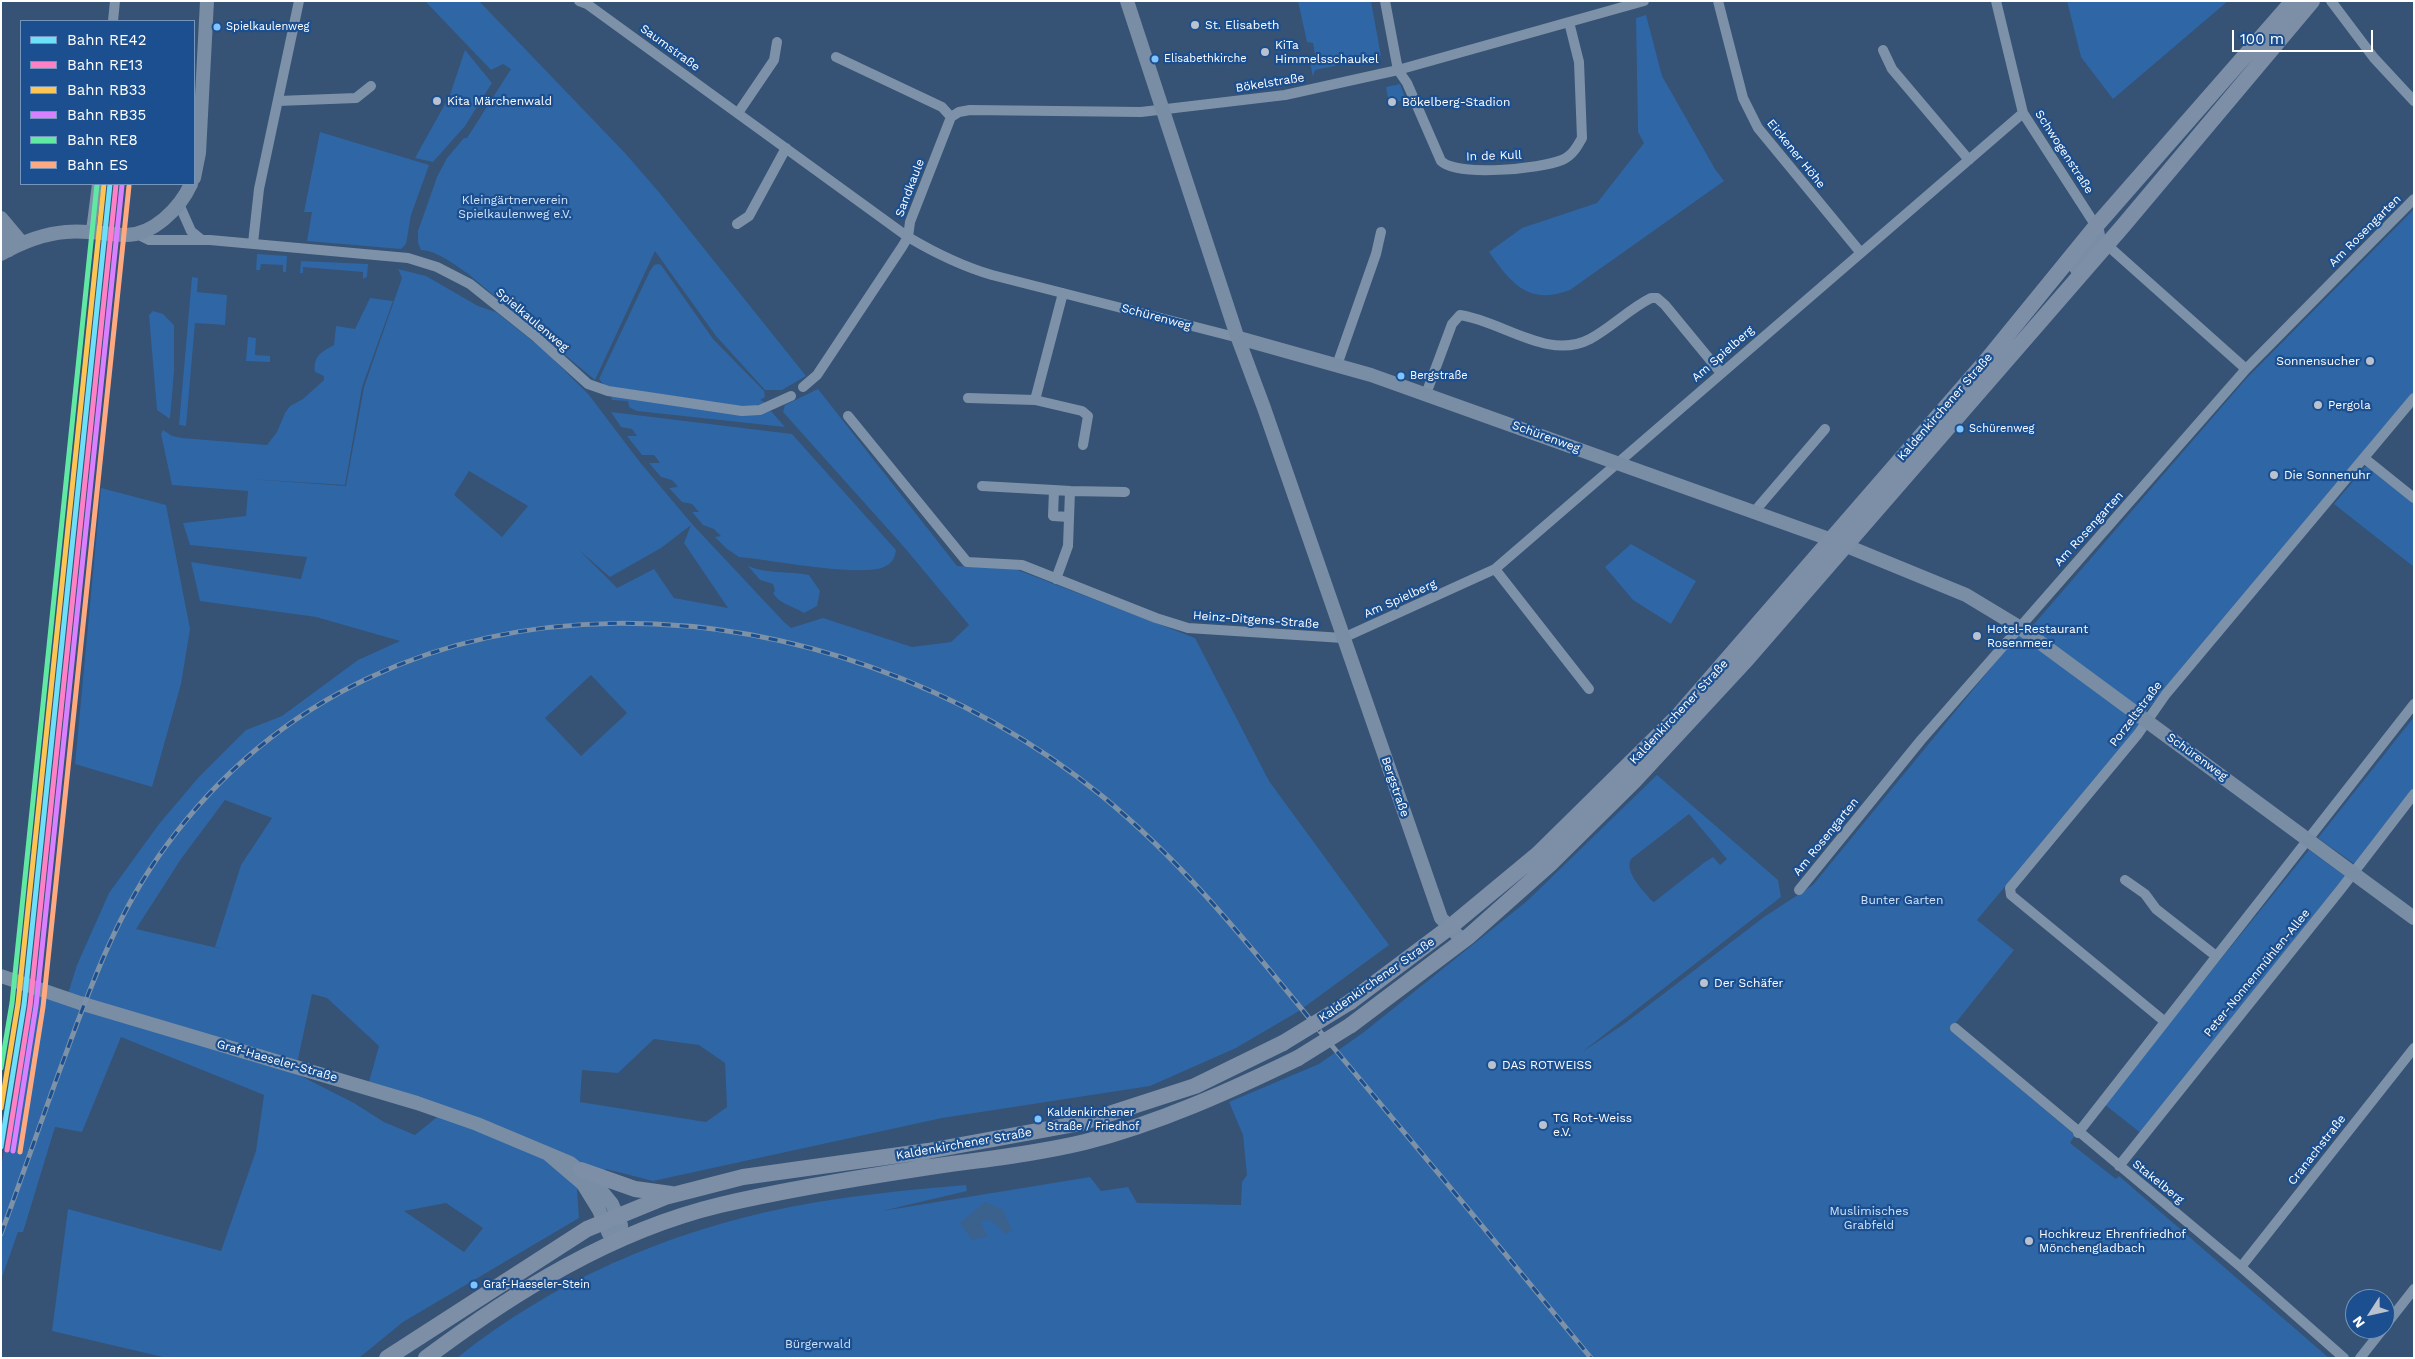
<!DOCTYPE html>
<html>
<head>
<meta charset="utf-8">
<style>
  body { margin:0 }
  #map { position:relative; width:2415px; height:1359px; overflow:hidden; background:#365274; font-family:"Work Sans",sans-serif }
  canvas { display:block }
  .frame { position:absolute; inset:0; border:2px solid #fff; pointer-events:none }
  .legend { position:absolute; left:20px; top:20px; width:175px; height:165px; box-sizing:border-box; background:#1b4f8f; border:1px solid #7695bc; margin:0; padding:6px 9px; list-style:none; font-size:15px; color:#fff }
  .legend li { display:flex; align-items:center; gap:10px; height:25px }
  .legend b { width:25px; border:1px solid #7695bc }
  .north { position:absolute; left:2345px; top:1289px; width:50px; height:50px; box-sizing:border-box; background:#1b4f8f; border:1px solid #7695bc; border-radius:50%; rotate:235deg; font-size:14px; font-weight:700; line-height:20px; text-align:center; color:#fff }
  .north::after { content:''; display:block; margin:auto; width:18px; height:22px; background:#b9c2ce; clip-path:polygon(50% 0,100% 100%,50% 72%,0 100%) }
  .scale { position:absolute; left:2232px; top:30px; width:141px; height:22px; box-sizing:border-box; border:2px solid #fff; border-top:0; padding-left:6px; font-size:15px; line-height:18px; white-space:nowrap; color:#fff; -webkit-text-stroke:4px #1b4f8f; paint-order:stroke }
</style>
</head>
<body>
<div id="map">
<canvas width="2415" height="1359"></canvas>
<div class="frame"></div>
<ul class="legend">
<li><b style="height:6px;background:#6ddff8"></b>Bahn RE42</li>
<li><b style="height:6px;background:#ff80c5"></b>Bahn RE13</li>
<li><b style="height:6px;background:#fcc553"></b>Bahn RB33</li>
<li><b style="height:6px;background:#d880ff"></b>Bahn RB35</li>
<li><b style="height:6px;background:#60e9a3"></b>Bahn RE8</li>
<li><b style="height:6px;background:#ffa980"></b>Bahn ES</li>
</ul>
<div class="north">N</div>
<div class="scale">100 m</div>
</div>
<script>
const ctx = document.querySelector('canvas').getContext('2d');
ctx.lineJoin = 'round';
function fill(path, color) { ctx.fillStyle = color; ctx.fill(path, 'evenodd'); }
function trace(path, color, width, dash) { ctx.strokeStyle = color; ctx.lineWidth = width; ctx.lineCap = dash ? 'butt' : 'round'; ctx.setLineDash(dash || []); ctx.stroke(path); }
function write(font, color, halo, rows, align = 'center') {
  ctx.font = font + ' "Work Sans",sans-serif'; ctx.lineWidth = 4.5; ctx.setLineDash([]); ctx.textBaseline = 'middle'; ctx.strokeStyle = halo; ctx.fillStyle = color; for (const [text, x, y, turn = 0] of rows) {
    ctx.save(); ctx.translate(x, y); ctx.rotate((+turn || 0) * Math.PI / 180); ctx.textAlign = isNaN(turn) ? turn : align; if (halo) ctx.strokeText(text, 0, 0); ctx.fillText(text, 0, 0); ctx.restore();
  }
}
fill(new Path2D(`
  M425,1H479L625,153L658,191L806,376L782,390H765L716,336L655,251L595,380L467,273C455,265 436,250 421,250L418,243V231L437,177L447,158L464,138H467L511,69L503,64L491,70Z
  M1298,1H1371L1381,56L1315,70L1313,77L1310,62L1316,61L1313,43L1307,42Z
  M2067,1H2228L2113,99L2081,57Z
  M1646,15L1662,76L1715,169L1724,181L1570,290C1528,306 1511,283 1489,252L1522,228L1597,203L1644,143L1638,132L1636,18Z
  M465,50L492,83L465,126L433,162L415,158L450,95Z
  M1400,84L1406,100L1389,103L1386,87Z
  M320,132L429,165L411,215L406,244L401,249L307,241L312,212H304Z
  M2414,209V393L2148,709L2136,730L1977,920L2014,950L1950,1030L2075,1135L2070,1143L2116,1179L2119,1176L2329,1358H457C551,1282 667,1232 785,1208C845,1196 905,1190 966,1185L967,1191L882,1211L1090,1177L1101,1191L1128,1187L1137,1203L1241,1205L1242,1182L1247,1175L1243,1135L1229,1102L1319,1064L1364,1032L1526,902L1657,775L1778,880L1781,897L1582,1052L1624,1024L1764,917L1813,885L2013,641L2035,623L2245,380ZM1689,814L1727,859L1720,865L1713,857L1705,862L1654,902L1652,901C1644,891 1624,873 1631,859Z
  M257,254L287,256L286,272H283V265L261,264L260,270H256Z
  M301,261L368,264L367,277L363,279V272L303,267V273H300Z
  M658,264L661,265L713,339L764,391L765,397L760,400L769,404L747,407L605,386L599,379L650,271L654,265Z
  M398,269L426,276L478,306L496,312L545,351L589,395L639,461L692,524L784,622L791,628L823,618L912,647L951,642L969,625L904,547L783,412L785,405L818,389L957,566L1015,569L1195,638L1269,781L1389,945L1299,1011L1236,1048L1150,1086L942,1118L653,1181L606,1169L577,1190L579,1218L403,1322L359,1358H167L52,1331L68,1209L221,1251L256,1151L264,1095L121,1037L82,1132L55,1127L23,1232H18L1,1280V1168L31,992L66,1000L77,965L109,893L159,824L198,778L246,730L282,716L358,660L400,641L316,617L200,601L191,562L301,579L307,557L190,545L183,523L246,516L248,491L172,485L161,434L163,430L172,436L182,438L267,445L277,432L285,413L290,406L303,399L324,380V376L315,372C313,356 321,352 334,345L336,326L355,329L370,298L393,301L362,387L345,485L249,479L346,486L364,387L402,278ZM469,471L528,506L502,537L454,495ZM691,525L684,543L728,608L674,598L654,569L617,588L579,550L610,577L661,548ZM591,675L627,713L581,756L545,718ZM225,800L272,818L241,865L215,947L226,950L136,929L181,859ZM312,994L327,998L379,1046L369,1082L447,1109L415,1135L384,1122L354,1103L295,1073ZM654,1039L699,1045L725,1063L727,1107L706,1122L580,1102L582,1070L618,1073ZM446,1203L483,1228L464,1252L404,1211Z
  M192,277L198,278L197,292L227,295L225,325L195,323L186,426L179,425Z
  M153,311L163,314L174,325V371L170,419L157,410L149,315Z
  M248,337L256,338L255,355L270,356V362L246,361Z
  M611,396L760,413L771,411L785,427L637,411L629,407L628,401L612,400Z
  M611,412L792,434L896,550C895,557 893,562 886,566C866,579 767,559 739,557L727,549L715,537L721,536L714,529L703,525L692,512H699L692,504L682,502L669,488L678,487L672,480L661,477L649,463H660L654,455H642L627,436H637L632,429L621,427Z
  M2366,466L2414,504V567L2334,504Z
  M101,488L166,505L190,629L181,684L152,787L75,764Z
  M1631,544L1696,581L1671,624L1633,600L1605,567Z
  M748,566C766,574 789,571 809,575L820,591L817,606L804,613C793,606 779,604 773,593L775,591L773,584L760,580Z
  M2414,717V792L2356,865L2318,838Z
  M2309,850L2345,876L2142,1134L2104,1104Z`), '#2f66a5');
fill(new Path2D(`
  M985,1202L1003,1210L1012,1231L1006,1234L990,1220L982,1221L981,1224L988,1236L972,1240L960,1223Z`), '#3b618d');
trace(new Path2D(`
  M579,1L587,4L908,237C935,253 961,266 992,275L1239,338
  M1385,1L1398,70L1407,83L1441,161C1457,177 1540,169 1562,160C1572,156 1577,147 1582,138L1579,62L1569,22
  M1718,1L1743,98L1758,128L1861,253
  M1996,1L2023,113L2096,226
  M2331,1L2374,58L2414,101
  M113,21L115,1
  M1883,50L1892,69L1969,160
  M836,57L942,107L951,117
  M278,101L356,98L371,86
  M738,113L774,60L777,42
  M951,117L959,112L970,110L1141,112L1285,95L1398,70L1644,1
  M179,204L191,231L202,240
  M737,224L749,216L786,148
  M91,231L97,184
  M137,234L149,240H210L408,258L437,267L470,284L535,336L588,384L608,391L742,411L760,410L791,396
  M253,243L259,189L299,1
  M2107,245L2246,369
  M1337,365L1376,254L1381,232
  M803,387L817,375L902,247L908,237L910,222L951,117
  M1426,394L1452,324L1460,315C1502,321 1548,361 1590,339C1612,327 1629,309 1651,298H1657L1665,305L1721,373
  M968,398L1035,400L1082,411L1088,416L1083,445
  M1035,400L1063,293
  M848,416L967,562L1022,565L1156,618L1188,628L1343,638L1495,569L2023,113
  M2364,458L2414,498
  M982,486L1054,490
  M1070,491L1125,492
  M1754,512L1825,429
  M1495,569L1589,689
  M1056,579L1068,546L1070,491L1054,490L1053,516L1069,517
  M2125,880L2145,894L2156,909L2216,956
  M1799,890L1921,740L2246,369L2414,199
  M2164,1021L2011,895L2010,888L2138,734L2166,694L2414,398
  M1955,1028L2241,1267L2344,1358
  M2078,1133L2414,704
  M2119,1166L2341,889L2414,794
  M2241,1267L2414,1048
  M2385,1326L2414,1289
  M2360,1358L2383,1329`), '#7d92a8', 10);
trace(new Path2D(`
  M1127,1L1236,333L1264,408L1441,918L1463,941
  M194,178L199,153L207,1
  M1,218L22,243
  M1,232L9,250
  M1,254C22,242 42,234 66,232C86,230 104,234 124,235C153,236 180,208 191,184
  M2076,268L2099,240L2096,226
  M1239,338L1371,375L1832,540L1966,595L2019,627L2414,918
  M1,976L80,1003L417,1103L477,1124L570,1163L595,1183L612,1204L621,1225L620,1240L609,1234L599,1210L583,1184L549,1155`), '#798da4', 14);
trace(new Path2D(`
  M1350,1002L1450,927L1538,854L1677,717L1986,361L2096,226L2293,1
  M1351,1025L1469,936L1550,864L1634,781L1747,659L2123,226L2312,1
  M581,1170L635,1189L671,1194
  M387,1358L587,1229L665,1197L743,1177L928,1151L1081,1123L1195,1086L1283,1043
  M426,1358C514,1292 612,1231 720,1205C784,1190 857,1178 923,1168C977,1160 1031,1155 1085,1142C1159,1123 1230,1091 1298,1058`), '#7d8ea7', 16);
const rail = new Path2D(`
  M1,1234C23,1175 43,1115 65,1056C92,982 119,909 166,846C390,540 830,575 1102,796C1188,866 1257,955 1328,1041C1416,1146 1504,1252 1591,1358`);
trace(rail, '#7e92a7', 5);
trace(rail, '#1b4f8f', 3, [9]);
trace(new Path2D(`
  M1283,1043L1350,1002
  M1298,1058L1351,1025`), '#7d8ea7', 16);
trace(new Path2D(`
  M1,1147L24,1005L110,184`), '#6ddff8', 5);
trace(new Path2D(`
  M7,1150L30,1006L116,185`), '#ff80c5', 5);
trace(new Path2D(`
  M1,1108L18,1004L104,184`), '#fcc553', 5);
trace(new Path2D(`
  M13,1151L36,1006L122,185`), '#d880ff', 5);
trace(new Path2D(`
  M1,1068L12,1003L97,184`), '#60e9a3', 5);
trace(new Path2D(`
  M20,1152L43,1007L129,186`), '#ffa980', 5);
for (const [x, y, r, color] of [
  [1195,25,5,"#b9c2ce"],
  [217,27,4.5,"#80c4ff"],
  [1265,52,5,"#b9c2ce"],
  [1155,59,4.5,"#80c4ff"],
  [437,101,5,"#b9c2ce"],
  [1392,102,5,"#b9c2ce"],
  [2370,361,5,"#b9c2ce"],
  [1401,376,4.5,"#80c4ff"],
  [2318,405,5,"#b9c2ce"],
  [1960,429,4.5,"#80c4ff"],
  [2274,475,5,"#b9c2ce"],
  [1977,636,5,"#b9c2ce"],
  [1704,983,5,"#b9c2ce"],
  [1492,1065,5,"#b9c2ce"],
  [1038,1119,4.5,"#80c4ff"],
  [1543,1125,5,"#b9c2ce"],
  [2029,1241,5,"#b9c2ce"],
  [474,1285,4.5,"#80c4ff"]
]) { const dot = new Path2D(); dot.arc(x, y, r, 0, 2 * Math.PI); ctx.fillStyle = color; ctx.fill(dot); trace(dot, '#1b4f8f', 2); }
write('11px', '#fff', '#1b4f8f', [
  ["Spielkaulenweg",226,27],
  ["Elisabethkirche",1164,59],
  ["Bergstraße",1410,376],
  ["Schürenweg",1969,429],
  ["Kaldenkirchener",1047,1113],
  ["Straße / Friedhof",1047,1127],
  ["Graf-Haeseler-Stein",483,1285]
], 'left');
write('12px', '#fff', '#1b4f8f', [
  ["St. Elisabeth",1205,25],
  ["KiTa",1275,45],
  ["Himmelsschaukel",1275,59],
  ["Kita Märchenwald",447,101],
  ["Bökelberg-Stadion",1402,102],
  ["Sonnensucher",2360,361,"right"],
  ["Pergola",2328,405],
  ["Die Sonnenuhr",2284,475],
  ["Hotel-Restaurant",1987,629],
  ["Rosenmeer",1987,643],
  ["Der Schäfer",1714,983],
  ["DAS ROTWEISS",1502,1065],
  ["TG Rot-Weiss",1553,1118],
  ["e.V.",1553,1132],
  ["Hochkreuz Ehrenfriedhof",2039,1234],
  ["Mönchengladbach",2039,1248]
], 'left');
write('12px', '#fff', '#1b4f8f', [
  ["Saumstraße",670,48,36],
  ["Bökelstraße",1270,83,-9],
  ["Schwogenstraße",2064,152,57],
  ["Eickener Höhe",1796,154,51],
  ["In de Kull",1494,156,-2],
  ["Sandkaule",910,188,-69],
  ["Am Rosengarten",2365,231,-45],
  ["Schürenweg",1156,317,15],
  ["Spielkaulenweg",532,320,40],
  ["Am Spielberg",1723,354,-41],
  ["Kaldenkirchener Straße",1945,407,-49],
  ["Schürenweg",1546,437,20],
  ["Am Rosengarten",2089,529,-48],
  ["Am Spielberg",1400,599,-24],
  ["Heinz-Ditgens-Straße",1256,620,4],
  ["Kaldenkirchener Straße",1679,712,-47],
  ["Porzeltstraße",2136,714,-53],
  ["Schürenweg",2197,757,36],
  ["Bergstraße",1395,787,71],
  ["Am Rosengarten",1826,837,-51],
  ["Peter-Nonnenmühlen-Allee",2257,973,-51],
  ["Kaldenkirchener Straße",1377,980,-35],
  ["Graf-Haeseler-Straße",277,1061,16],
  ["Kaldenkirchener Straße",964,1144,-10],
  ["Cranachstraße",2317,1150,-52],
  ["Stakelberg",2158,1182,39]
]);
write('12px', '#cfe3fa', '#1b4f8f', [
  ["Kleingärtnerverein",515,200],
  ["Spielkaulenweg e.V.",515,214],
  ["Bunter Garten",1902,900],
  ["Muslimisches",1869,1211],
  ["Grabfeld",1869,1225],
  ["Bürgerwald",818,1344]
]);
</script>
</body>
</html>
